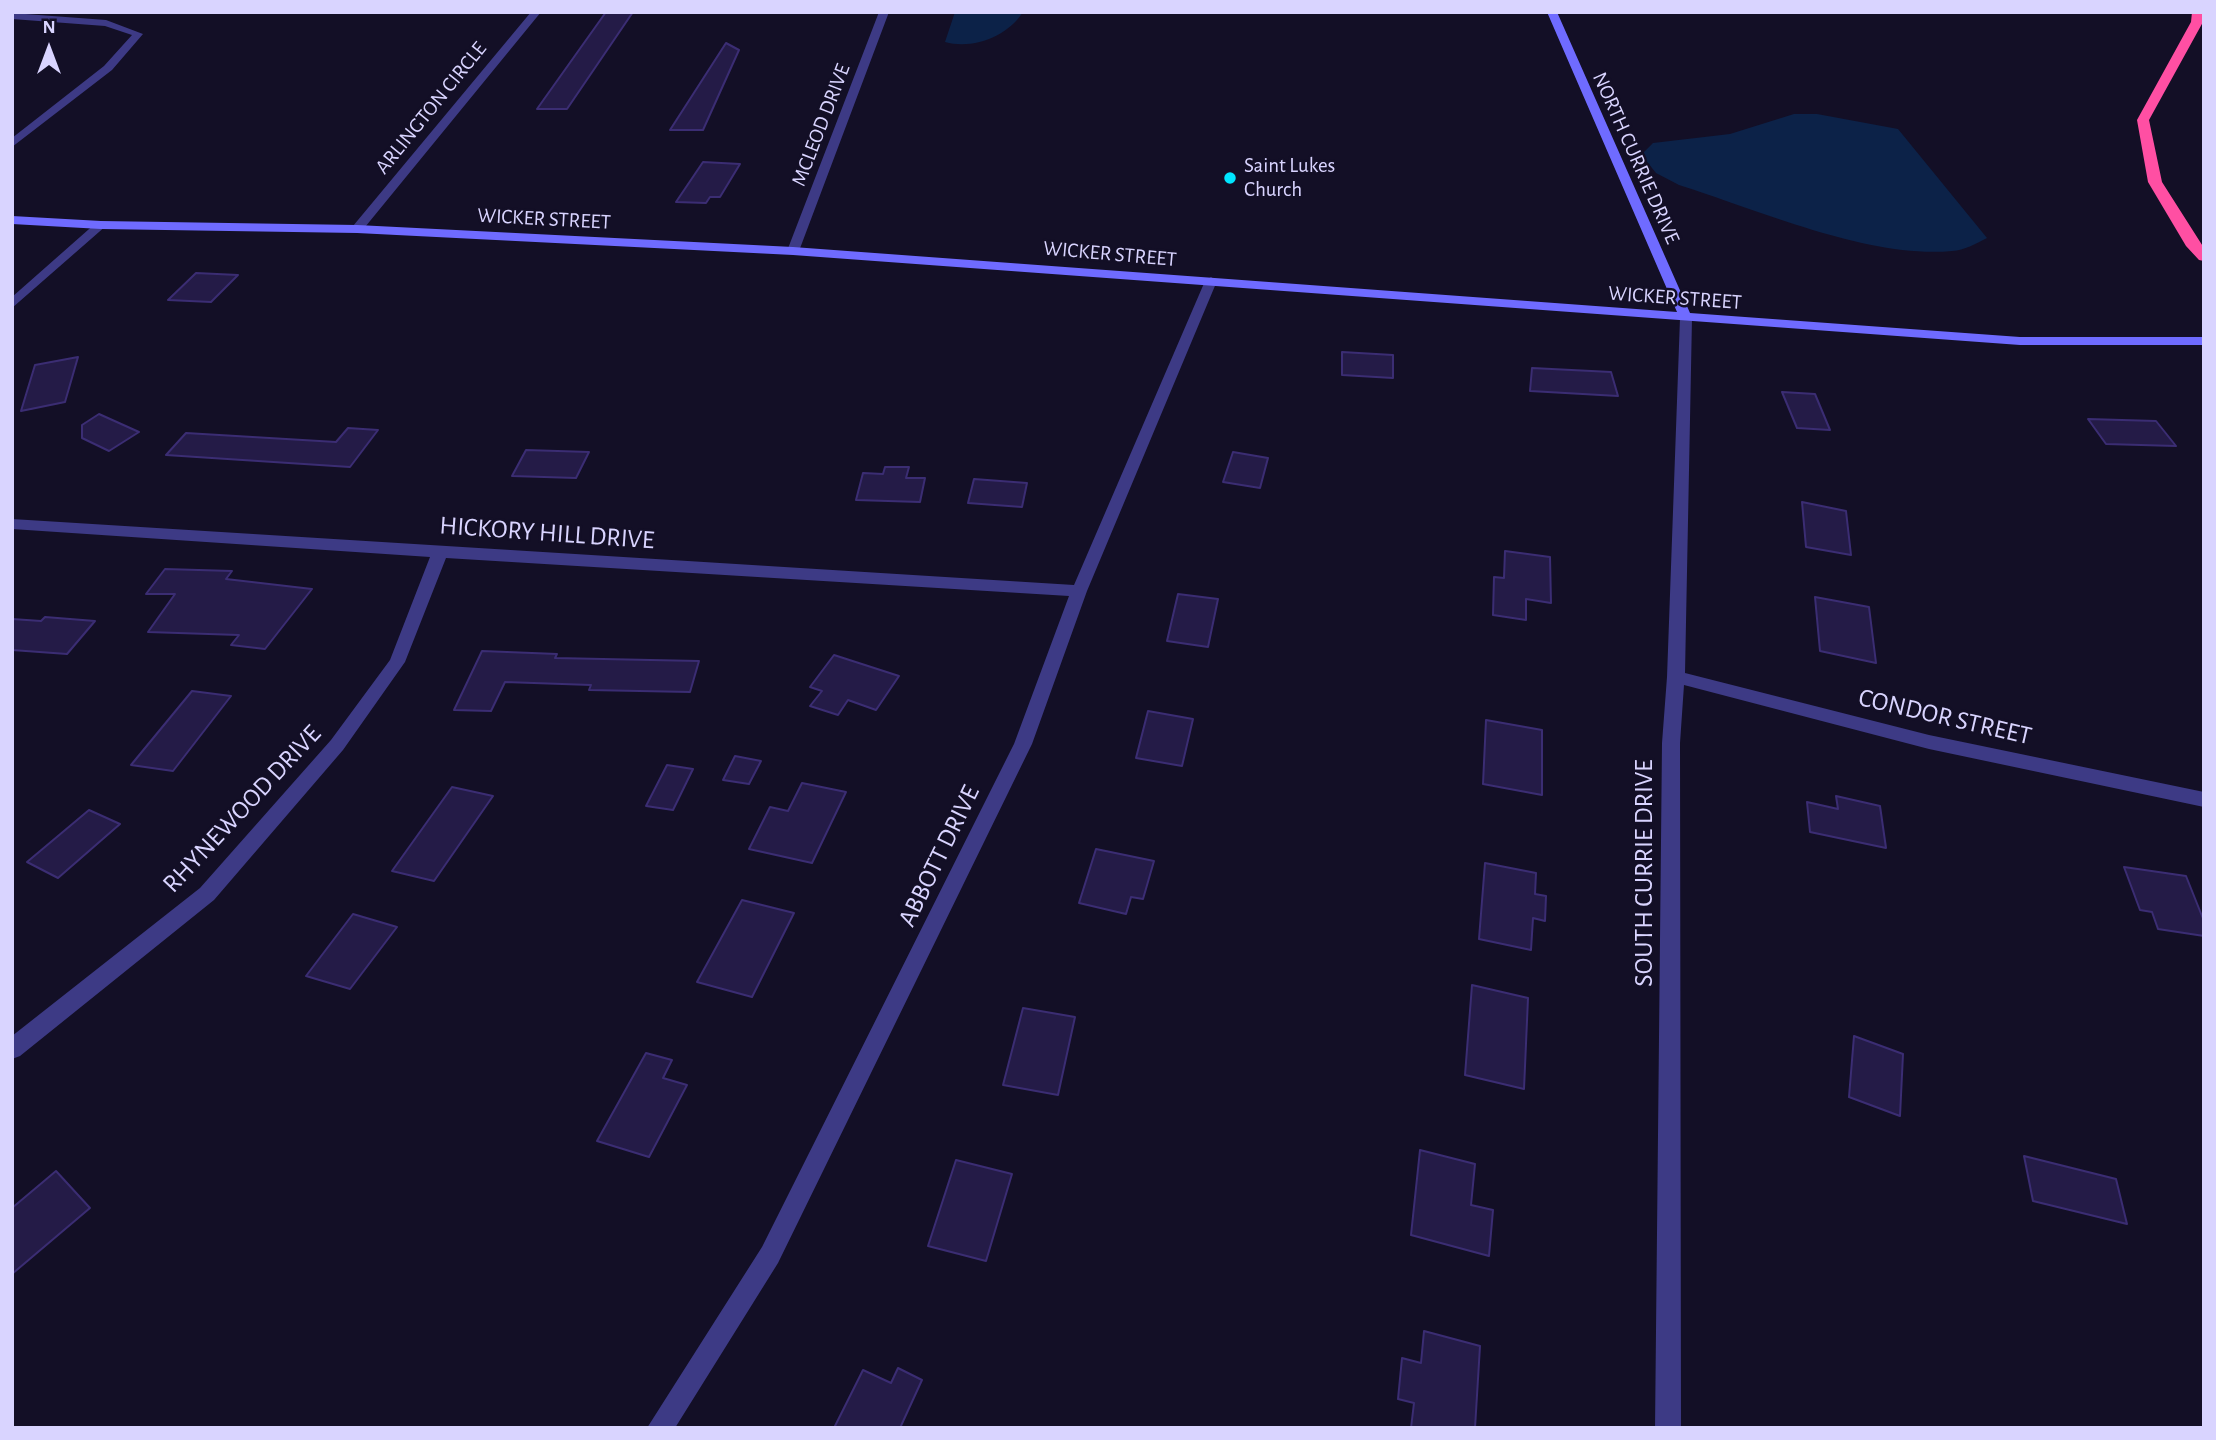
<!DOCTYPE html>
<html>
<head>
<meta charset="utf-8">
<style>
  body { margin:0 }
  #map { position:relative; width:2216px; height:1440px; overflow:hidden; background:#130f26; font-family:"Alegreya Sans",sans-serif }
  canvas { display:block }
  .frame { position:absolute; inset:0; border:14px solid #d9d4ff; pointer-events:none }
  .north { position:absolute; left:14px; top:14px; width:70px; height:70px; -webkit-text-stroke:5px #130f26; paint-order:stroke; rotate:0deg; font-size:19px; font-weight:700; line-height:28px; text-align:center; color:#d9d4ff }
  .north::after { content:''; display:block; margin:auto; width:24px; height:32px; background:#d9d4ff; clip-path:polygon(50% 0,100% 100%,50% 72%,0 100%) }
</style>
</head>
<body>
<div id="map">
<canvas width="2216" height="1440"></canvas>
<div class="frame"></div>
<div class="north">N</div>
</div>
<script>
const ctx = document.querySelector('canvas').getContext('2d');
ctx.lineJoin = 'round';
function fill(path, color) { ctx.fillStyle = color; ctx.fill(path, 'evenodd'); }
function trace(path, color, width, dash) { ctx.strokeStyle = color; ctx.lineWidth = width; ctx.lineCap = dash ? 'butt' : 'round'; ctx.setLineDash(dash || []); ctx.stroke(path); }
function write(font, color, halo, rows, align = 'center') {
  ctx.font = font + ' "Alegreya Sans",sans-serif'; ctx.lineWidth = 5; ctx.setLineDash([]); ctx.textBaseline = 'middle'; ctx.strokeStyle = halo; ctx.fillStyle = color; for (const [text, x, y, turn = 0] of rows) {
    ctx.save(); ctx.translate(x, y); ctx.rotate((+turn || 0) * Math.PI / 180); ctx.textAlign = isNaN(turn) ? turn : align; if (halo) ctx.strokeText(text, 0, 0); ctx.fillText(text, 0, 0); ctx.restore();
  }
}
fill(new Path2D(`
  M955,12H1023C1008,36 973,50 945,42Z
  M1794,114H1817L1898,129L1987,238C1975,244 1965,250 1952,251C1870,259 1758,210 1679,185L1656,173L1644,158V152L1653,143L1730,134Z`), '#0c2248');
const building = new Path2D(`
  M606,12H633L567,109H537Z
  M726,43L739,50L703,130H670Z
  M703,162L740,164L720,197H710L706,203L676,202Z
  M196,273L238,275L211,302L168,300Z
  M1342,352L1393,355V378L1342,375Z
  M78,357L65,402L21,411L35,365Z
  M1532,368L1611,372L1618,396L1530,391Z
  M1782,392L1815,394L1830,430L1797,428Z
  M99,414L139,432L109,451L82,438V425Z
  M2088,419L2156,421L2176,446L2106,444Z
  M348,428L378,430L350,467L166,455L186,433L336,442Z
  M526,450L589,452L576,478L512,476Z
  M1233,452L1268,458L1260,488L1223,482Z
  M885,467H909L906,478H925L920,502L856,500L863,473L883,474Z
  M974,479L1027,483L1022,507L968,503Z
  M1802,502L1846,511L1851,555L1806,547Z
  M1505,551L1550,557L1551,603L1526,599V620L1493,615L1494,577L1504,578Z
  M165,569L232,571L226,579L312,589L265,649L231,645L239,635L148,632L175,594H146Z
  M1178,594L1218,599L1208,647L1167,641Z
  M1815,597L1869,607L1876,663L1820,651Z
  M45,617L95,621L67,654L12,650V619L41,621Z
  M482,651L557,654L555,658L699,661L690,692L589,690L591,685L505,682L491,711L454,710Z
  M834,655L899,676L876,710L848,700L838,715L810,706L822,691L810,687Z
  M192,691L231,696L173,771L131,765Z
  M1148,711L1193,719L1182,766L1136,758Z
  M1486,720L1542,730V795L1483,784Z
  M735,756L761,761L749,784L723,780Z
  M667,765L693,769L673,810L646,806Z
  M802,783L846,792L812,863L749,849L770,807L788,811Z
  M452,787L493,796L434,881L392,871Z
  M1836,796L1880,806L1886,848L1810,832L1807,802L1838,809Z
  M89,810L120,824L58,878L27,862Z
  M1096,849L1154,861L1143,899L1131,897L1126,914L1079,903Z
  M1485,863L1536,873L1535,894L1546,896L1545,921L1533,918L1531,950L1479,939Z
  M2124,867L2186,876L2204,921V936L2158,929L2152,912L2140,910Z
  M742,900L794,913L752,997L697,982Z
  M353,914L397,927L350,989L306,976Z
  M1472,985L1528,998L1524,1089L1465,1075Z
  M1023,1008L1075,1017L1058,1095L1003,1085Z
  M1854,1036L1903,1054L1900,1116L1849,1097Z
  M646,1053L672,1060L663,1078L687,1085L649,1157L597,1141Z
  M1420,1150L1475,1164L1471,1205L1493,1210L1489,1256L1411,1235Z
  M2024,1156L2116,1179L2127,1224L2033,1201Z
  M956,1160L1012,1174L986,1261L928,1246Z
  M56,1171L90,1208L12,1274V1208Z
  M1424,1331L1480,1346L1475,1428H1411L1414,1403L1398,1399L1402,1358L1421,1363Z
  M898,1368L922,1380L900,1428H834L863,1370L891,1383Z`);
fill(building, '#241b47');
trace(building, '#3b2d73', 2);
fill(new Path2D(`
  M531,12H541L361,232H353V226Z
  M879,12H889L799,251L789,254L787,251Z
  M12,13L106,20L143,34L112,70L12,147V138L104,66L132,35L105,26L12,19Z
  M97,222L107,225L12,308V297Z
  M1211,277L1217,281L1087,591L1032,744L778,1263L675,1428H647L762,1247L1014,744L1069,596L446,558L405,662L343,750L214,900L20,1056L12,1059V1036L200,888L331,740L390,660L430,557L12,529V519L1074,585L1205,281Z
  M1686,314L1692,318L1685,673L1929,735L2204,792V807L1929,749L1684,685L1680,743L1681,1428H1655L1662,743L1667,677L1680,318Z`), '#3d3a85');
fill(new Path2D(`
  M1547,12H1557L1690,313L2020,337H2204V345H2020L793,255L357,233L101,229L12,224V216L101,221L357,225L793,247L1677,312Z`), '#6f6bff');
fill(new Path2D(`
  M2192,12H2204L2203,22L2149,120L2162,182L2204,248V261L2199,260L2186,246L2148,182L2137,120L2191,22Z`), '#ff4fa3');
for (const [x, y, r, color] of [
  [1230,178,7,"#00e5ff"]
]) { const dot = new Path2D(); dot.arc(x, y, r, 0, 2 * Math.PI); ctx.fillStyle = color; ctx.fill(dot); trace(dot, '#130f26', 2.5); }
write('21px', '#d9d4ff', '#130f26', [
  ["ARLINGTON CIRCLE",431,108,-51],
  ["MCLEOD DRIVE",821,125,-69],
  ["NORTH CURRIE DRIVE",1636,158,66],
  ["WICKER STREET",544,219,3],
  ["WICKER STREET",1110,254,5],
  ["WICKER STREET",1675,298,4]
]);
write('21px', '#d9d4ff', '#130f26', [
  ["Saint Lukes",1244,166],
  ["Church",1244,190]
], 'left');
write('26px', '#d9d4ff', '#130f26', [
  ["HICKORY HILL DRIVE",547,533,4],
  ["CONDOR STREET",1945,717,13],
  ["RHYNEWOOD DRIVE",242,809,-47],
  ["ABBOTT DRIVE",939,856,-64],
  ["SOUTH CURRIE DRIVE",1644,873,-90]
]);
</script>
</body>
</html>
